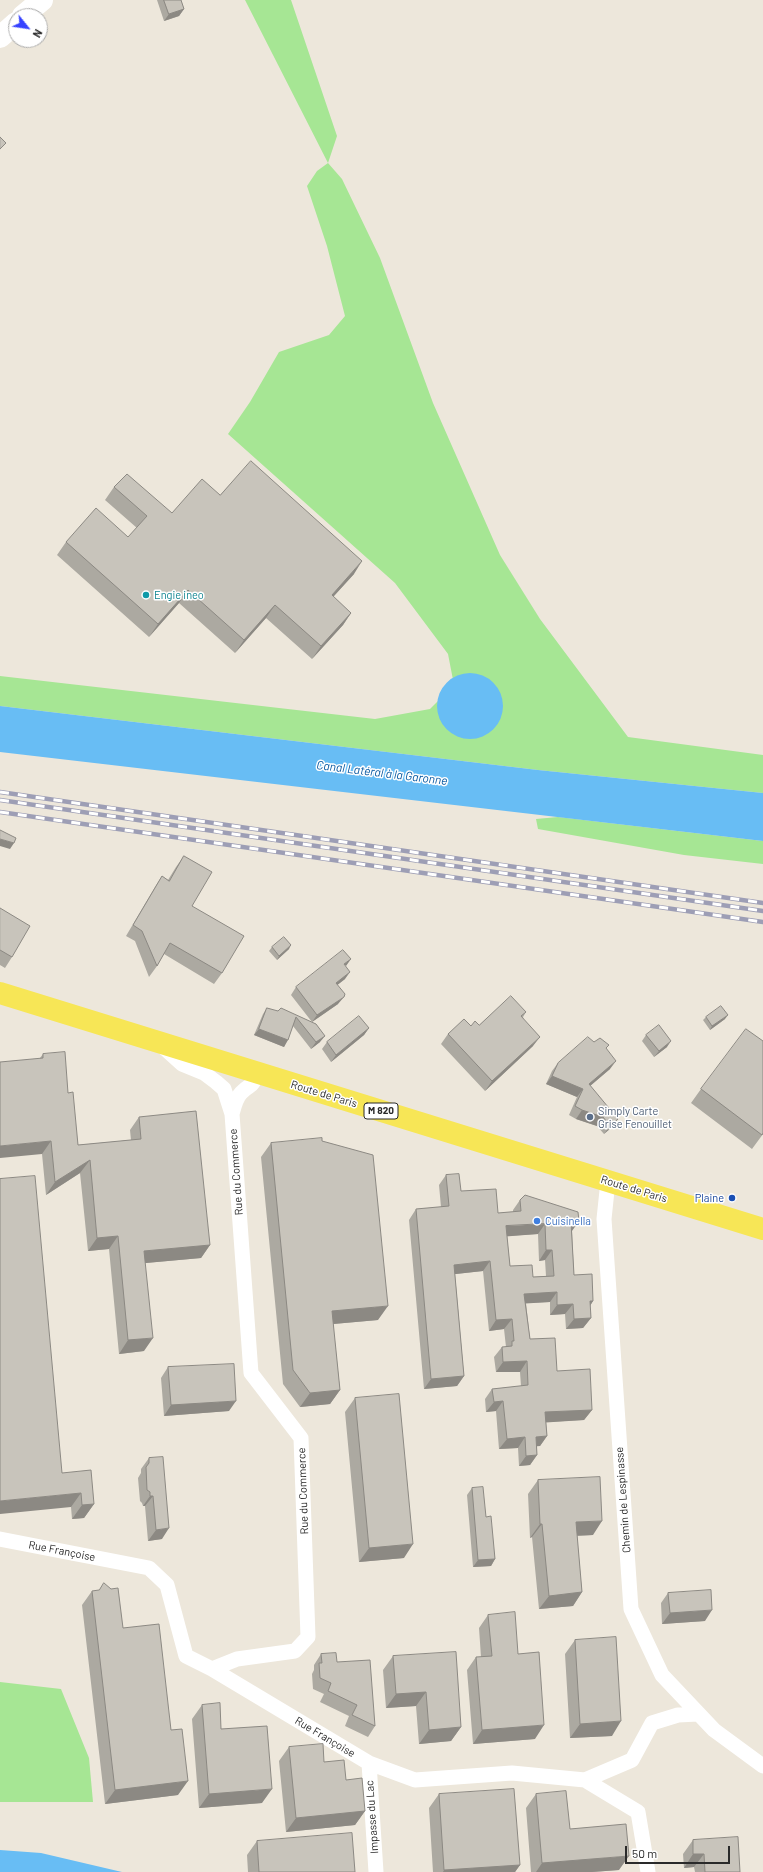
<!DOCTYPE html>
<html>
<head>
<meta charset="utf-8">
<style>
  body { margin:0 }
  #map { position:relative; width:763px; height:1872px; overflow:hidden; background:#ede7db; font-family:Barlow,sans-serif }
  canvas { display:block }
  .north { position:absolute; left:8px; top:8px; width:40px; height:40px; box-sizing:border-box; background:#fff; border:1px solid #aaa; border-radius:50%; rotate:120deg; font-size:11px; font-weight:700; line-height:16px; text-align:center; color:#2a2a2a }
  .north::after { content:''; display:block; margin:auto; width:14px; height:18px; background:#3642ff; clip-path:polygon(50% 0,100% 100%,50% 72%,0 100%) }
  .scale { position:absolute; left:625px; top:1846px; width:105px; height:18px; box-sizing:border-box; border:2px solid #2a2a2a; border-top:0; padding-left:5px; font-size:12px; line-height:14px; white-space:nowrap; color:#2a2a2a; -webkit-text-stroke:3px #fff; paint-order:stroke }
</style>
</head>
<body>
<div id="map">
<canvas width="763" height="1872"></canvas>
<div class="north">N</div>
<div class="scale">50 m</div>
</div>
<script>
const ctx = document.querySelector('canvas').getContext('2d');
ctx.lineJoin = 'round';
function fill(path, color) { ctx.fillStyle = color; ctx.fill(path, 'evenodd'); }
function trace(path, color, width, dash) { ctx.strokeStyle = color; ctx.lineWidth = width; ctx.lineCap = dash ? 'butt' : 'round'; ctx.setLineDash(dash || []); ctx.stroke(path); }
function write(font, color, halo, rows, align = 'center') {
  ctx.font = font + ' Barlow,sans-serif'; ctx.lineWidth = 3; ctx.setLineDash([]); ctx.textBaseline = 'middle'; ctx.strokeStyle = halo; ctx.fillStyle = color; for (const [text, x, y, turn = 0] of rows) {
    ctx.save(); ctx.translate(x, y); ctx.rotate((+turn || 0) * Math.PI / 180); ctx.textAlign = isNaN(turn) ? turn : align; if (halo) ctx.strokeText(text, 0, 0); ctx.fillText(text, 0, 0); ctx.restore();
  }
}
fill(new Path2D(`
  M245,0H291L337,136L328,163L342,179L380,258L433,403L500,555L540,619L628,737L763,755V793L538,770L0,706V676L375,719L430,709L454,685L448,654L395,583L228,434L250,402L279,352L329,335L345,316L327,246L307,186L317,171L328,163Z
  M558,817L763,841V864L684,855L538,829L536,819Z
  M0,1682L61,1689L89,1758L93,1802H0Z`), '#a6e694');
fill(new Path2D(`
  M437 706a33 33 0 1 1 66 0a33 33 0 1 1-66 0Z
  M0,706L538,770L763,793V841L0,752Z
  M0,1850L41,1853L122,1872H0Z`), '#68bdf4');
trace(new Path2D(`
  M161,1045L182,1064L204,1073L216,1082L224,1089L232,1114C234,1107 236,1098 241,1093C252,1082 251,1090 257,1073
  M608,1181L604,1219L631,1609L662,1675L714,1730L763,1766
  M0,1539L149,1568L167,1585L186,1656L212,1669L369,1763L415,1780L512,1773L585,1780L632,1760L652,1723L678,1715L698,1714
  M212,1669L237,1659L295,1651L308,1637L301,1438L251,1373L232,1114
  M369,1763L376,1872
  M585,1780L638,1812L648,1872`), '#fff', 15);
trace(new Path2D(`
  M23,16L42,0
  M0,37L16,23`), '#fff', 22);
trace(new Path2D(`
  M0,993L763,1229`), '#f7e656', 22);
const rail = new Path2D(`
  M0,792L763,903
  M0,800L763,911
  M0,812L763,922`);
trace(rail, '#9d9eb5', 4.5);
trace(rail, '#fff', 3, [9]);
fill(new Path2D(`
  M157,0H181L184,9L179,16L164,21Z
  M114,487L172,513L220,495L354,574L333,597L351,613L343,625L312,659L266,618L235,653L179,603L149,637L57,555L66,542L128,537L137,528L105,500Z
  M184,856L192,906L222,973L214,984L164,954L157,966L149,977L135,941L126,936L155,887L162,876L168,880L176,867Z
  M0,908L12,957L5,968L0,965Z
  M272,947L289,949L277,960L269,951Z
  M346,966L345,979L337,985L338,1004L312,1022L291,995L296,987Z
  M267,1008L316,1024L320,1042L311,1049L293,1026L284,1047L254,1035L263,1014Z
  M526,1012L523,1017L533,1046L485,1091L441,1044L448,1034L471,1026L479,1025Z
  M706,1017L725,1019L710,1030L703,1020Z
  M369,1028L364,1035L331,1062L322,1049L327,1042Z
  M646,1035L667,1047L654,1057L642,1041Z
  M763,1041V1134L752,1149L691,1103L701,1089Z
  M594,1042L606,1049L610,1069L590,1086L612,1127L604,1134L597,1126L576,1119L569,1115L577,1097L546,1084L552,1071L558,1063Z
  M43,1054L68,1093L78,1145L131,1140L130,1130L139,1117L210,1245L201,1258L145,1263L144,1351L119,1354L109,1249L88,1251L80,1173L46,1195L42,1154L40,1058Z
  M322,1141L378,1320L333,1324L340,1390L330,1404L300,1407L283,1384L261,1157L271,1143Z
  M446,1175L461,1191L498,1213L513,1212V1210L520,1200L572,1231L574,1275L593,1301L590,1306L591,1318L583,1328L566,1329L565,1314L550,1315V1302L526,1303L530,1339L557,1371L592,1410L584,1420L546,1422L547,1436L540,1446H537V1455L530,1465L519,1466L518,1448L499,1449L496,1411L486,1412L485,1399L492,1389L521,1386L520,1372H496L494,1357L502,1347H506L504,1329L489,1331L483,1271L455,1274L464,1376L457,1386L424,1389L409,1220L416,1209L441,1207L439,1185ZM538,1234L539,1261L545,1260L546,1276L533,1277L510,1266L507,1236Z
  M168,1367L229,1411L164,1416L161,1378Z
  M355,1398L404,1558L359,1562L345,1412Z
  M149,1458L162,1539L148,1541L145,1506H143L142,1503L140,1501L138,1478L141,1473V1469Z
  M62,1473L94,1504L84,1518L72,1519L71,1507Z
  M538,1480L593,1535L577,1536L582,1592L573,1606L539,1609L532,1537L530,1538L528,1494Z
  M472,1488L486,1517L495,1559L491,1566L473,1567L467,1495Z
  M92,1591L123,1628L171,1730L178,1795L105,1804L82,1605Z
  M668,1593L705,1621L662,1624L661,1603Z
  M488,1615L518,1654L535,1739L473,1744L467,1670L476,1657H481L479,1628Z
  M575,1640L612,1736L570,1738L565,1654Z
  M321,1654L337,1662L375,1726L368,1737L345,1726L349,1716L320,1702L324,1694L313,1689L312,1674L314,1670V1665Z
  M393,1656L461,1727L451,1741L419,1744L416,1706L386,1708L383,1670Z
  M202,1705L221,1729L262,1803L199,1808L192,1719Z
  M289,1747L346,1780L365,1811L355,1825L286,1832L279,1761Z
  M439,1794L520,1865L515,1872H433L429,1808Z
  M536,1794L570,1829L619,1870L592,1872H531L526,1808Z
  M693,1840L740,1872H695L694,1867L684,1868L683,1854Z
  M257,1841L355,1872H248L247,1855Z`), '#aca9a1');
fill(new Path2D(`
  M184,9L179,16L164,21L169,14Z
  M362,561L354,574L323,608L332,595Z
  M188,590L179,603L149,637L158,624Z
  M275,605L266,618L235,653L244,640Z
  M351,613L343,625L312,659L321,646Z
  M0,839L14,843L10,849L0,846Z
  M291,945L289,949L277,960L279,956Z
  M351,959L346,966L344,964Z
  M350,972L345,979L331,990L336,983Z
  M344,997L338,1004L312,1022L317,1015Z
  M728,1015L725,1019L710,1030L712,1026Z
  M369,1028L364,1035L331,1062L336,1055Z
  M259,1029L288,1040L284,1047L254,1035Z
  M325,1036L320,1042L311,1049L316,1042Z
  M540,1037L533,1046L485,1091L492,1081Z
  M671,1041L667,1047L654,1057L659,1051Z
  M616,1061L610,1069L583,1092L589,1084Z
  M552,1076L583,1089L577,1097L546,1084Z
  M582,1110L603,1117L597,1126L576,1119Z
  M618,1119L612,1127L604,1134L610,1126Z
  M51,1141L42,1154L0,1158V1146Z
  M90,1160L80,1173L46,1195L55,1182Z
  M579,1221L572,1231L564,1232L571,1222Z
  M545,1224L538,1234L499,1237L506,1226Z
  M118,1236L109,1249L88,1251L97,1238Z
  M210,1245L201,1258L135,1264L144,1251Z
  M546,1250H552L545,1260L539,1261Z
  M490,1261L483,1271L447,1275L454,1265Z
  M557,1292L550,1302L517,1304L524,1294Z
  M590,1301H593L586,1312Z
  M573,1304L565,1314L550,1315L557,1305Z
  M388,1306L378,1320L322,1325L332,1311Z
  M591,1318L583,1328L566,1329L574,1319Z
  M512,1319L504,1329L489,1331L496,1320Z
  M153,1338L144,1351L119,1354L128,1340Z
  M527,1361L520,1372H496L503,1362Z
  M464,1376L457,1386L424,1389L431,1379Z
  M340,1390L330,1404L300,1407L310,1393Z
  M236,1401L229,1411L164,1416L171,1405Z
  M503,1401L496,1411L486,1412L494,1402Z
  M592,1410L584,1420L538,1423L545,1412Z
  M547,1436L540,1446L529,1447L536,1437Z
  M525,1437L518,1448L499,1449L507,1439Z
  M537,1455L530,1465L519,1466L526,1456Z
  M81,1493L71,1507L0,1514V1501Z
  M150,1496H153L145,1506H143Z
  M94,1504L84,1518L72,1519L82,1505Z
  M602,1521L593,1535L566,1536L576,1522Z
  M540,1524H542L532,1537L530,1538Z
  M169,1528L162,1539L148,1541L156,1530Z
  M413,1544L404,1558L359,1562L369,1548Z
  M495,1559L491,1566L473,1567L478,1560Z
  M582,1592L573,1606L539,1609L549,1596Z
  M712,1610L705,1621L662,1624L670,1613Z
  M426,1692L416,1706L386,1708L396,1694Z
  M621,1721L612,1736L570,1738L580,1724Z
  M544,1725L535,1739L473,1744L482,1730Z
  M461,1727L451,1741L419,1744L429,1730Z
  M188,1781L178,1795L105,1804L115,1790Z
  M272,1789L262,1803L199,1808L209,1794Z
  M365,1811L355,1825L286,1832L296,1818Z
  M693,1854H704L694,1867L684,1868Z
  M629,1856L619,1870L592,1872H536L542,1863Z
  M520,1865L515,1872H443L444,1870Z`), '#8c8983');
const building = new Path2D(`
  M164,0H181L184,9L169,14Z
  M0,137L6,143L0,149Z
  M251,461L362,561L332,595L351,613L321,646L275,605L244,640L188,590L158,624L66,542L96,508L128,537L147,516L114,487L127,474L172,513L202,479L220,495Z
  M0,830L16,838L14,843L0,839Z
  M184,856L212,872L192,906L244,936L222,973L170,943L157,966L142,931L133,925L162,876L169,881Z
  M0,908L30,926L12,957L0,950Z
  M284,937L291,945L279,956L272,947Z
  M343,950L351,959L344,964L350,972L336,983L345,994L344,997L317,1015L296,987Z
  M511,996L526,1012L521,1016L540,1037L492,1081L448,1034L464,1019L471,1026L475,1021L479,1025Z
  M721,1006L728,1015L712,1026L706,1017Z
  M267,1008L278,1011L281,1008L316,1024L325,1036L316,1042L296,1017L288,1040L259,1029Z
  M359,1016L369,1028L336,1055L327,1042Z
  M659,1025L671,1041L659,1051L646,1035Z
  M746,1029L763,1041V1133L762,1135L701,1089Z
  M588,1037L594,1042L600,1038L609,1045L606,1048L616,1061L589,1084L618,1119L610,1126L603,1117L582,1110L575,1106L583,1089L552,1076L558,1063Z
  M65,1052L68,1093L73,1092L78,1145L141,1139L139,1117L196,1111L210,1245L144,1251L153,1338L128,1340L118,1236L97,1238L90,1160L55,1182L51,1141L0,1146V1062L43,1058V1054Z
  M322,1138V1141L373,1155L388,1306L332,1311L340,1390L310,1393L293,1370L271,1143Z
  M459,1174L461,1191L496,1189L498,1213L521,1211L520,1200L525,1195L578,1212L579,1221L571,1222L574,1275L592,1274L593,1301H590L591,1318L574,1319L573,1304L557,1305V1292L524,1294L530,1339L555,1338L557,1371L590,1369L592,1410L545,1412L547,1436L536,1437L537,1455L526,1456L525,1437L507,1439L503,1401L494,1402L492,1389L528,1385L527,1361L503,1362L502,1347L512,1346V1341H514L512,1319L496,1320L490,1261L454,1265L464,1376L431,1379L416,1209L449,1206L446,1175ZM545,1224L546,1250H552L554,1276L533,1277L532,1265L510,1266L506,1226Z
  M35,1176L62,1473L91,1470L94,1504L82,1505L81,1493L0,1501V1179Z
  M234,1364L236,1401L171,1405L168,1367Z
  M399,1394L413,1544L369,1548L355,1398Z
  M163,1457L169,1528L156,1530L153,1496H150V1492L147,1490L146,1467L149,1463V1458Z
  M600,1477L602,1521L576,1522L582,1592L549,1596L542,1524H540L538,1480Z
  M483,1487L486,1517L491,1516L495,1559L478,1560L472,1488Z
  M104,1583L111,1589L118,1588L123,1628L159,1624L171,1730L182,1729L188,1781L115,1790L92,1591L99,1590Z
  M711,1590L712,1610L670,1613L668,1593Z
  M515,1612L518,1654L539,1652L544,1725L482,1730L476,1657L492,1656L488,1615Z
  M616,1637L621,1721L580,1724L575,1640Z
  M456,1652L461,1727L429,1730L426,1692L396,1694L393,1656Z
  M336,1653L337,1662L370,1660L375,1726L352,1715L357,1705L328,1691L331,1683L320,1678L319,1663H322L321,1654Z
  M220,1703L221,1729L267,1726L272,1789L209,1794L202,1705Z
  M323,1744L324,1762L344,1760L346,1780L362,1778L365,1811L296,1818L289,1747Z
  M514,1789L520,1865L444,1870L439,1794Z
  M566,1791L570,1829L626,1824L629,1856L542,1863L536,1794Z
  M352,1833L355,1872H259L257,1841Z
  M738,1837L740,1872H705L704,1854H693V1840Z`);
fill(building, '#c8c4bb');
trace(building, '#8c8983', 1);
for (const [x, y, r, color] of [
  [146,595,4,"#0f9aa8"],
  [590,1117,4,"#5c6f8a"],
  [732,1198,4,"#1a4fb4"],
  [537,1221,4,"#3f7fe0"]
]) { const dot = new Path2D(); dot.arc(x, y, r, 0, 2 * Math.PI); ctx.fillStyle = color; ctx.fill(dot); trace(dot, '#fff', 1.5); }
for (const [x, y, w] of [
  [381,1111,34]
]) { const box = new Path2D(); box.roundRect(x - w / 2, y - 8, w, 16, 3); ctx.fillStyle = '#fff'; ctx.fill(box); trace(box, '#2a2a2a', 1); }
write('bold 10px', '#2a2a2a', null, [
  ["M 820",381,1111]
]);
write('11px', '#0d838f', '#fff', [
  ["Engie ineo",154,595]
], 'left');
write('11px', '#2a2a2a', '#fff', [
  ["Route de Paris",324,1094,17],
  ["Rue du Commerce",236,1172,-94],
  ["Route de Paris",634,1189,17],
  ["Rue du Commerce",303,1491,-92],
  ["Chemin de Lespinasse",623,1500,-94],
  ["Rue Françoise",62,1551,11],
  ["Rue Françoise",325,1737,31],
  ["Impasse du Lac",372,1817,-94]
]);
write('11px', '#4e5e75', '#fff', [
  ["Simply Carte",598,1111],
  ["Grise Fenouillet",598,1124]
], 'left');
write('11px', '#164399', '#fff', [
  ["Plaine",724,1198]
], 'right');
write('11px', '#366cbe', '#fff', [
  ["Cuisinella",545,1221]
], 'left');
write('italic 12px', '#0758a1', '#fff', [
  ["Canal Latéral à la Garonne",382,773,7]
]);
</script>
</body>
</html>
